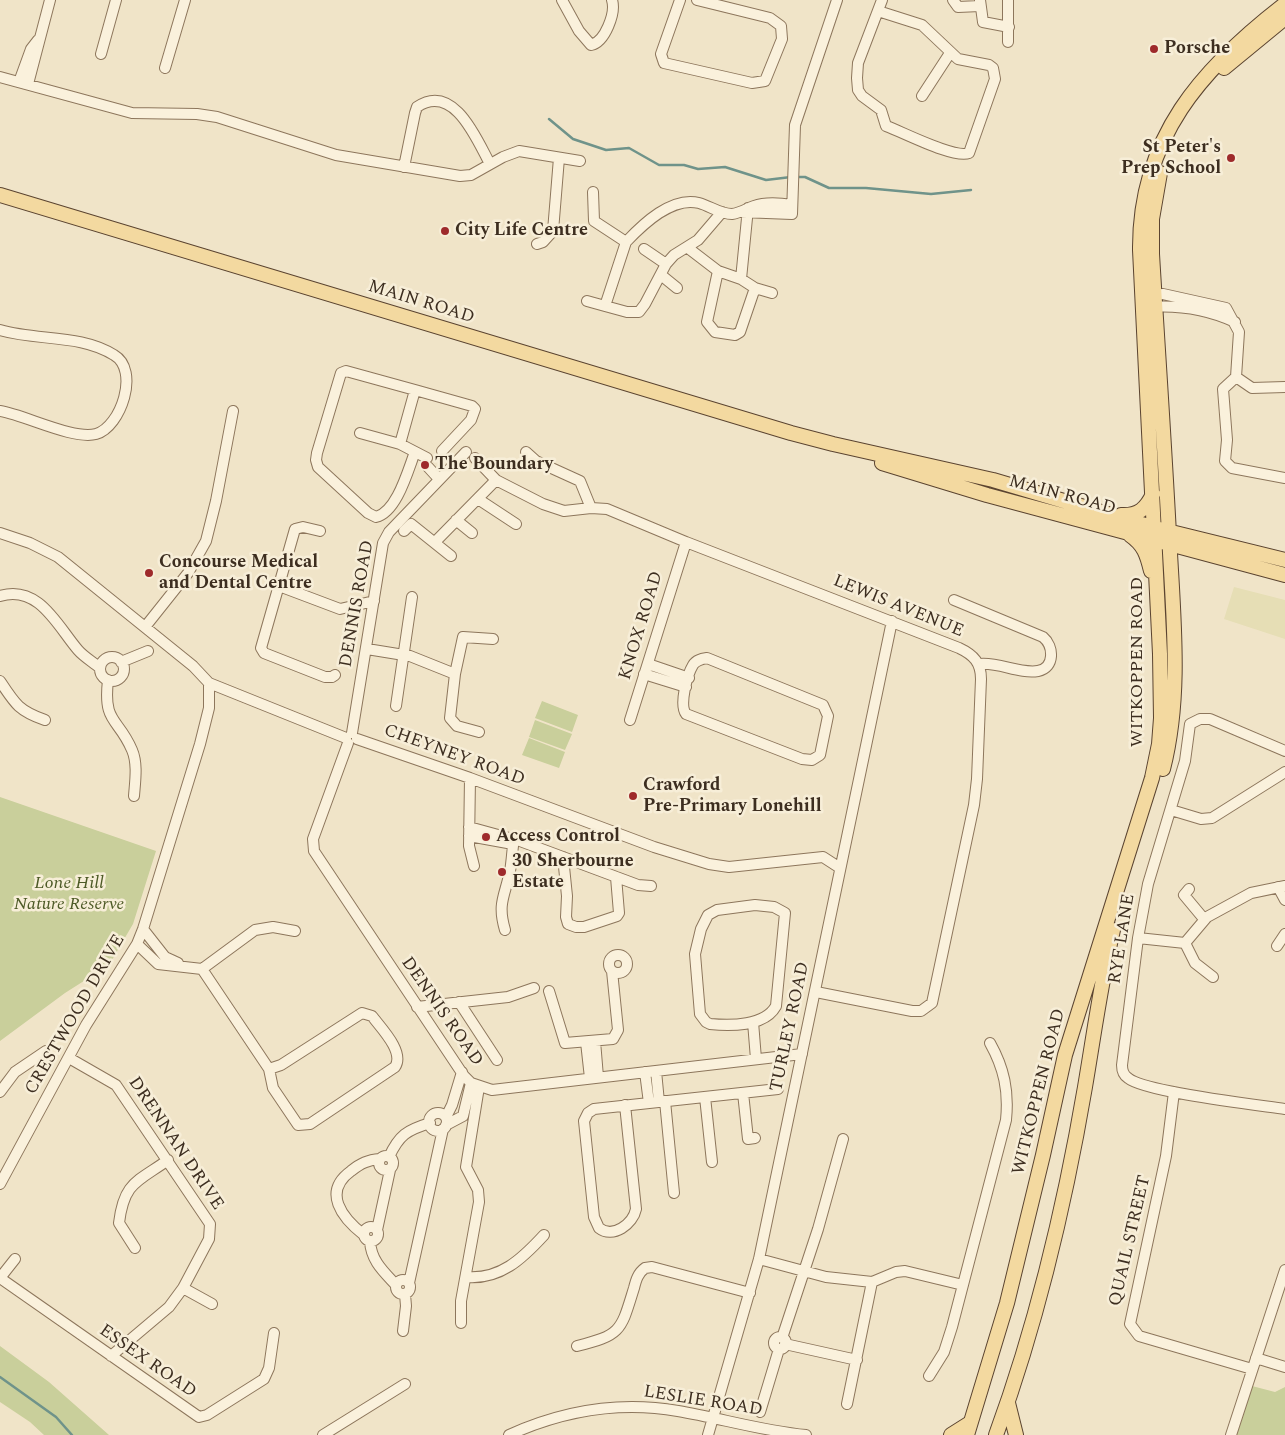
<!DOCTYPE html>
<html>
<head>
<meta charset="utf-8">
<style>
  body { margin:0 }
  canvas { display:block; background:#f0e4c8 }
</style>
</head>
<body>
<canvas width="1285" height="1435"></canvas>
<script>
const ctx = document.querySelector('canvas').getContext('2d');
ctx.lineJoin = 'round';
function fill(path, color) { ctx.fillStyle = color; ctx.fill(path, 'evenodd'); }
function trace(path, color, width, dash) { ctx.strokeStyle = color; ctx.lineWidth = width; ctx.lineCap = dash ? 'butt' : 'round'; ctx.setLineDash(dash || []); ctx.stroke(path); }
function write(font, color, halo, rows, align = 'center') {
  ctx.font = font + ' Spectral,serif'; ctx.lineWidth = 5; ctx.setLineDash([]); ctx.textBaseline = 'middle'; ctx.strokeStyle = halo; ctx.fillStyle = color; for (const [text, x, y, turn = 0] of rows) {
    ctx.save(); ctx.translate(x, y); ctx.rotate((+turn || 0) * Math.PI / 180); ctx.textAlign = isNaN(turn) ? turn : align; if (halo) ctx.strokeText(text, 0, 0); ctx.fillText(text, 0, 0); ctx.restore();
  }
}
fill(new Path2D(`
  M1234,587L1285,600V639L1224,619Z`), '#e6deb5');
fill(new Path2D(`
  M542,701L578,715L572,732L535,718Z
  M535,720L572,734L565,750L529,737Z
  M529,738L565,752L559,768L522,755Z
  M0,797L156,851L133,924L109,965L65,993L0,1041Z
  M0,1346L49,1382L109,1435H44L30,1422L0,1402Z
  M1252,1386L1275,1392L1285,1387V1435H1236Z`), '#c9cf9b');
trace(new Path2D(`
  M549,119L573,139L606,150L629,148L659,165H684L698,169L725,167L766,180L791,177
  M796,177H805L829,188H866L931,194L971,190
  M0,1377L56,1417L72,1435`), '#6f938a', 2.5);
const minor = new Path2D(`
  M562,0L579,31L591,45C605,42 616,13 612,0
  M680,0L661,54L664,63L752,83L765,81L782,39L781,26L770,18L697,0
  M953,0L958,7L980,6
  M980,0L983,22L1009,27
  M878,11L922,25L958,59L989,65L993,68L995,79L969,153C954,159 903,132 886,126L881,110L862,96L858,90L857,78L858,63L882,0
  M1008,42V0
  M101,54L116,0
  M165,68L185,0
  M0,77L132,113L197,114L217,117L336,155L460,176L471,175L503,157L519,151L580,161
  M19,82L31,49L38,40
  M28,84L50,0
  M922,96L950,53
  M404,167L415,113L417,107C454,82 477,140 490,164
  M593,192L594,221L626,242C643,224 672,196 699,203C710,206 720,214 732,214C740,213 746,209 754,206C765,202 780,203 792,205
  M741,212L792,214L795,125L837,0
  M537,244L543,242L553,231L559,158
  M688,248L718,271L707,322L715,332L735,335L740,332L755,288L772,293
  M666,264L674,255L698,240L722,212
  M718,271L741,279L755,288
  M661,275L677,288
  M741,279L748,208
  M1149,295L1163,294L1226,308L1239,332L1236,377L1252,388L1285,387
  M587,301L605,306L626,242
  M605,306L627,312H639L645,304L666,264L644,249
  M1149,307C1178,305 1209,310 1235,322
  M0,330C37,341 81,334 114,355C140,370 121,427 96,434C73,440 25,415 0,411
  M1236,377L1223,389L1227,440L1225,461L1232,468L1285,478
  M415,390L472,406L475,409L471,420L442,451
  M360,433L400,444L427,458
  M400,444L415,390L346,371L341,373L317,453L316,460L318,467L368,513L376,517C397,512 408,470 415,452
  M526,452L536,461L580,481L591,508
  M475,458L496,480
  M428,467L439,479
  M478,499L516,524
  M456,520L472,533
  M320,531L303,527L295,529L261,648L264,653L325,677H332L335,675
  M404,531L411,524L451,556
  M0,533L30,543L58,557L193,666L209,683L346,738
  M435,542L496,480L543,504L564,511L591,508L607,509L686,542L959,648C974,655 981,663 981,679L977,779L974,805L932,1003L921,1011H912L816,992
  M279,586L340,609L374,601
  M0,596C39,584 58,627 78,650C84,657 93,662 100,668
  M954,600L1043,637C1054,646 1055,668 1038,671C1019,674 999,662 980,664
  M145,627L188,573L206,541L216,501L233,411
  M367,649L410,656L455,674L450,718L457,726L479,732
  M100 669a12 12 0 1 1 24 0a12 12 0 1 1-24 0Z
  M707,658L823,705L828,716L820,755L812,760L802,759L686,714C679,705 687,675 693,665C696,660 701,659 707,658Z
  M121,662L148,651
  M648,664L689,678
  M455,674L463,637L493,639
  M644,674L686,687
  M108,680C103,724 118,717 132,750C138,764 135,782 134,796
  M0,681C15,704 19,711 45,720
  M396,706L412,597
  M630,720L686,542
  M352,733L383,543L389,532L466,452
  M357,739L470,778L654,847L709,864L729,867L823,857L840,868
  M348,743L313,839L314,851L464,1076L471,1083L492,1090L802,1054
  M1285,751L1210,719H1200L1190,724L1185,761L1148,884L1138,938L1122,1065C1122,1070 1123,1075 1128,1078C1144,1092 1258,1105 1285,1109
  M470,778L469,846L474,866
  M1171,810L1201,819L1212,818L1285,772
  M469,827L520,841L638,885L651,886
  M469,836L513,844
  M563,857L567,896L566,917L568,924L576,927H584L617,916L619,913L616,877
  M1278,887L1285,900
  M1189,889L1184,895L1204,919
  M755,905L774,907L785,913L776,1006C765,1026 731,1026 710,1024L706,1022L700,1014L695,954L701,929L708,915L717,910Z
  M143,929L165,957L178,963
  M505,930C497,903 505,896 510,871C512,861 512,850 514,839
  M1138,938L1185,943
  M1185,943L1207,917L1251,893L1285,886
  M1185,943L1195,963L1213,977
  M137,944L158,964L202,969
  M1277,946L1285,934
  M609 964a9 9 0 1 1 18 0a9 9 0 1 1-18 0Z
  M549,991L565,1043L613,1039L618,1030L612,971
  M459,1002L497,1060
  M417,1007L508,997L534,988
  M753,1022L756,1059
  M595,1041L598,1077
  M586,1042L590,1078
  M69,1058L116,1085L210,1224L209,1239L183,1288L169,1307L111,1356
  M269,1069L281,1065L362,1013L372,1016C381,1028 405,1052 395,1067L310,1124L298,1125L273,1088L269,1069L202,969L255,930L273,927L295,931
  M656,1071L659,1102
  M645,1072L649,1103
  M0,1092L15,1072L46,1051
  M1174,1092L1166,1156L1130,1324L1139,1336L1252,1369
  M743,1093L748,1139L755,1138
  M705,1097L712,1162
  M665,1101L674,1193
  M625,1105L636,1209C633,1224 613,1239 599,1228L594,1217L584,1121L588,1113L594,1109L778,1089
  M429 1122a9 9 0 1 1 18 0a9 9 0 1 1-18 0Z
  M446,1117L452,1105L462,1072
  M446,1125L463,1116L471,1083
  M379 1163a7 7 0 1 1 14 0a7 7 0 1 1-14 0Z
  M389,1157C399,1135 407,1130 430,1123
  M0,1184L86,1025L137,944L143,929L200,744L209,708V683
  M364 1234a7 7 0 1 1 14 0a7 7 0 1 1-14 0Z
  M377,1230L390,1170
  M364,1235C342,1218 322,1192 351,1171C361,1163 368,1160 380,1159
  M370,1241C371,1261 384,1272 396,1285
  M135,1248L119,1223C124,1182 137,1182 168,1160
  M759,1259L826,1277L872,1282L847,1404
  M466,1277C500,1280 522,1259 544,1235
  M0,1278L199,1417L207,1415L264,1379L269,1368L274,1333
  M0,1278L15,1259
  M396 1287a7 7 0 1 1 14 0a7 7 0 1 1-14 0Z
  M872,1282L896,1272L905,1271L963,1285
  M409,1283L443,1129
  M183,1288L212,1304
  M461,1323V1301L479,1202L478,1190L466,1167L479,1087
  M403,1331L406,1306L405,1294
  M774 1343a6 6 0 1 1 12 0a6 6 0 1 1-12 0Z
  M782,1338L818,1229L843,1139
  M785,1344L857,1360
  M577,1346C622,1335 621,1330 634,1288C636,1280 638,1273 645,1268L652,1267L750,1293
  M1256,1358L1285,1367
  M929,1376L944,1352L952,1327L1006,1120C1009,1091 1004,1068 990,1043
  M760,1412L779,1349
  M323,1435L405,1384
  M509,1435C562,1411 620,1401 678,1411C720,1418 762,1431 806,1435
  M708,1435L759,1259L892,621
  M1231,1435L1285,1270`);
const major = new Path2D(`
  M1224,68L1285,18
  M1160,173L1152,219V254C1158,354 1165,454 1170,553C1174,626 1181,698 1163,769
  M0,195L791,433L833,444L993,480L1155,528L1285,560
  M882,463L987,495L1285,575
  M1121,515C1138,516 1146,509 1153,494
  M1130,535C1144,545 1147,554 1151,571
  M1008,1403L1016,1435
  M951,1435L970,1423
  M967,1435L1007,1303L1043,1155L1065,1055L1152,778L1159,744L1161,718L1160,654L1140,250C1139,138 1202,68 1285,4
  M996,1435C1037,1323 1065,1204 1085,1087C1094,1034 1101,982 1113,930`);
trace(minor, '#8d765c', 12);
trace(major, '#5b4430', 16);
trace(minor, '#faf1dc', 10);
trace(major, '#f3d9a0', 14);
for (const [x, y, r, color] of [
  [1154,49,5,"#9e2a2b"],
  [1231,158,5,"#9e2a2b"],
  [445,231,5,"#9e2a2b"],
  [425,465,5,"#9e2a2b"],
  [149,573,5,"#9e2a2b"],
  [633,796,5,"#9e2a2b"],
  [486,837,5,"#9e2a2b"],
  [502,872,5,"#9e2a2b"]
]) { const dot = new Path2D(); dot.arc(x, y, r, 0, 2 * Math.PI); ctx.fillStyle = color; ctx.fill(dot); trace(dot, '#f7eed8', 2); }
write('bold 18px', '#3d2e20', '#f7eed8', [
  ["Porsche",1164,49],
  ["St Peter's",1221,148,"right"],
  ["Prep School",1221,169,"right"],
  ["City Life Centre",455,231],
  ["The Boundary",435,465],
  ["Concourse Medical",159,563],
  ["and Dental Centre",159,584],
  ["Crawford",643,786],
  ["Pre-Primary Lonehill",643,807],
  ["Access Control",496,837],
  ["30 Sherbourne",512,862],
  ["Estate",512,883]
], 'left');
write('18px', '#3d2e20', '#f7eed8', [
  ["MAIN ROAD",421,303,17],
  ["MAIN ROAD",1062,496,15],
  ["DENNIS ROAD",358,604,-80],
  ["LEWIS AVENUE",898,607,22],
  ["KNOX ROAD",642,626,-73],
  ["WITKOPPEN ROAD",1138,662,-90],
  ["CHEYNEY ROAD",454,756,20],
  ["RYE LANE",1123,939,-81],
  ["DENNIS ROAD",441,1012,55],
  ["CRESTWOOD DRIVE",76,1015,-60],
  ["TURLEY ROAD",791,1027,-78],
  ["WITKOPPEN ROAD",1040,1092,-76],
  ["DRENNAN DRIVE",175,1144,56],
  ["QUAIL STREET",1131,1241,-77],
  ["ESSEX ROAD",147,1362,35],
  ["LESLIE ROAD",703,1402,9]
]);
write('italic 18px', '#4d5a26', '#f7eed8', [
  ["Lone Hill",69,884],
  ["Nature Reserve",69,905]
]);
</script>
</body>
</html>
